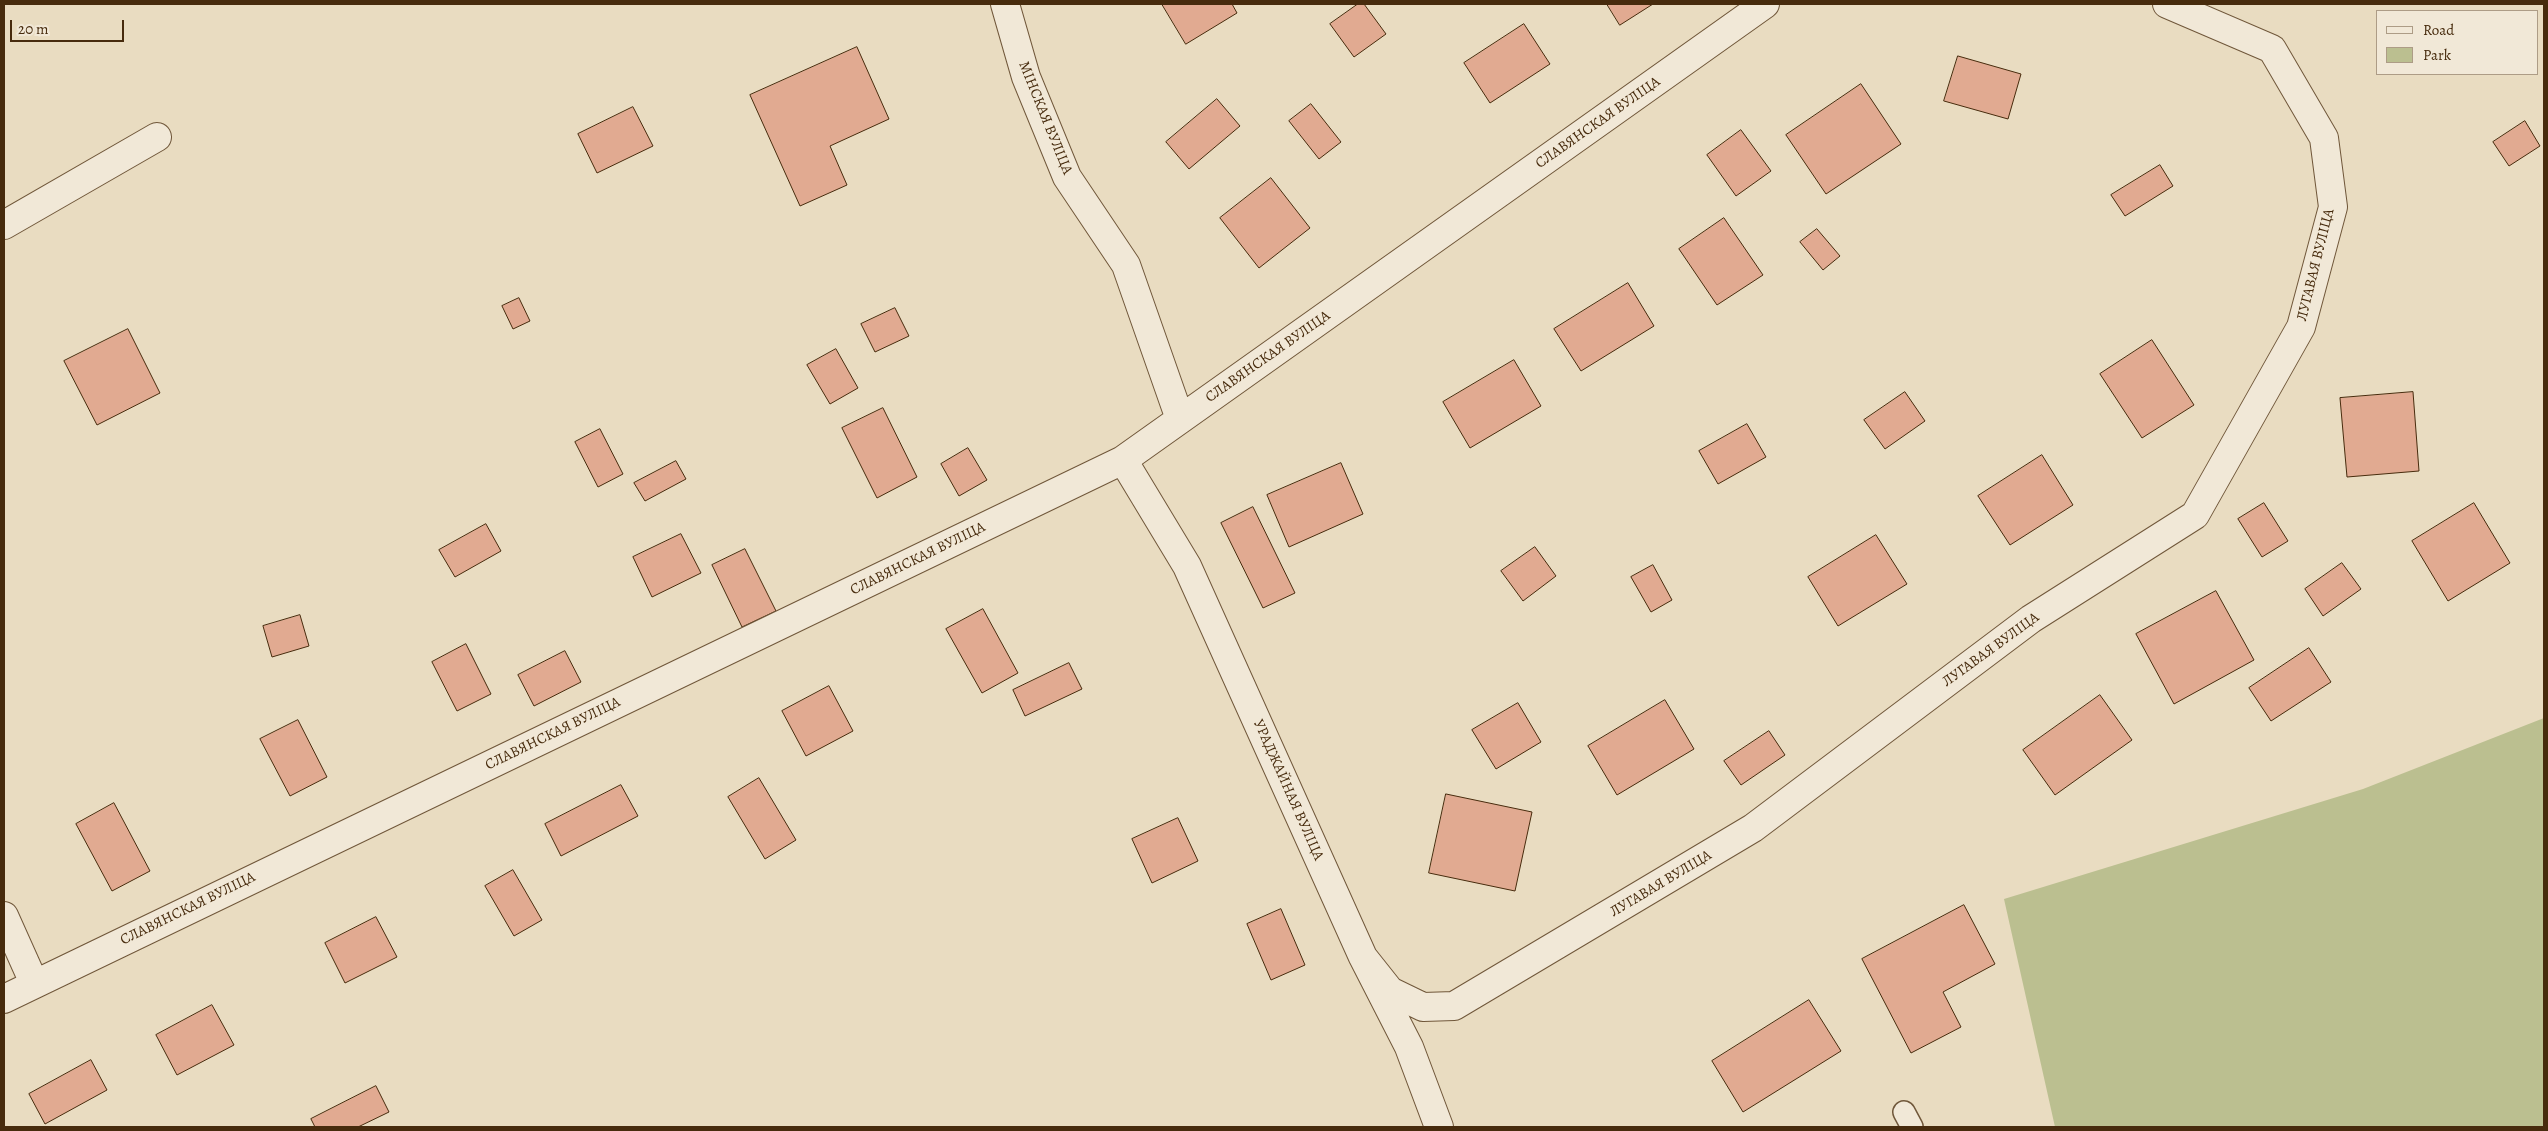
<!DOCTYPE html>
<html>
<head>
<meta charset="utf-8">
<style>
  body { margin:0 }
  #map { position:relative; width:2548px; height:1131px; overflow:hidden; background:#e9dcc1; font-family:Alegreya,serif }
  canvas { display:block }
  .frame { position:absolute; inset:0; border:5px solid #472b0d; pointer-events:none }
  .legend { position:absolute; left:2376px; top:10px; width:162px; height:65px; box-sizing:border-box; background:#f1e8d7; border:1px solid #ad9c86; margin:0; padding:6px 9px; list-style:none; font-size:15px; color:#472b0d }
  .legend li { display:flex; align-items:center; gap:10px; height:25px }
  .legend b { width:25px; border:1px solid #ad9c86 }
  .scale { position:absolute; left:10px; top:20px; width:114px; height:22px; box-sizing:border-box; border:2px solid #472b0d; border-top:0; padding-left:6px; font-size:15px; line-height:18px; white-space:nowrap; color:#472b0d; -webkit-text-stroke:4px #f1e8d7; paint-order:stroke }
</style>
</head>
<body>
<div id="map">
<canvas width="2548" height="1131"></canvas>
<div class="frame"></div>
<ul class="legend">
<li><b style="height:6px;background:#f1e8d7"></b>Road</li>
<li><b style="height:14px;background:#bbbf90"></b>Park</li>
</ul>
<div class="scale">20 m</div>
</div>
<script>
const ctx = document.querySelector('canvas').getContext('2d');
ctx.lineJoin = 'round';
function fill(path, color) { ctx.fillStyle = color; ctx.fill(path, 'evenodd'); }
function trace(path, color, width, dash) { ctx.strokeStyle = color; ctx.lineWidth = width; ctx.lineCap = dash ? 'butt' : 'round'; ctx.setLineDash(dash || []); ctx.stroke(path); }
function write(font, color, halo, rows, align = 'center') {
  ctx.font = font + ' Alegreya,serif'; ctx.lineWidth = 4; ctx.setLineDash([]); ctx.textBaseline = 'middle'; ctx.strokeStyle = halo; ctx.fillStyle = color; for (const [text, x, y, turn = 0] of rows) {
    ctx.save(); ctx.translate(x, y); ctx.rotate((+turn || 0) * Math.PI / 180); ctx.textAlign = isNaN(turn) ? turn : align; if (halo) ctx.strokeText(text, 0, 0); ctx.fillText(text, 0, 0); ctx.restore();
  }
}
fill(new Path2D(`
  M2544,718V1127H2055L2004,899L2363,789Z`), '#bbbf90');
const building = new Path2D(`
  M1162,4H1232L1237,13L1186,44Z
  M1358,4H1364L1386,34L1354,57L1330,24Z
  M1607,4H1653L1620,25Z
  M1524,24L1550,64L1490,103L1464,63Z
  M857,47L889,119L830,146L847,185L800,206L750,95Z
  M1958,56L2021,74L2008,119L1944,101Z
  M1861,84L1901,144L1826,194L1786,135Z
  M1217,99L1240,126L1189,169L1166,142Z
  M1311,104L1341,142L1319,159L1289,121Z
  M633,107L653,146L597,173L578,134Z
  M2525,121L2540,146L2509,166L2493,142Z
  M1741,130L1771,171L1736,196L1707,155Z
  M2160,165L2173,186L2125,216L2111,195Z
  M1271,178L1310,228L1259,268L1220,218Z
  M1724,218L1763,275L1717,305L1679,249Z
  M1817,229L1840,256L1823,270L1800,242Z
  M1628,283L1654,326L1581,371L1554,329Z
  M519,298L530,321L513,329L502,306Z
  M895,308L909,336L875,352L861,324Z
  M128,329L160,393L97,425L64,361Z
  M2152,340L2194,405L2142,438L2100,374Z
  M836,349L858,388L830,404L807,365Z
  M1514,360L1541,406L1470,448L1443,402Z
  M1905,392L1925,421L1885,449L1864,420Z
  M2413,392L2419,471L2347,477L2340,398Z
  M883,408L917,477L877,498L842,428Z
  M1747,424L1766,457L1718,484L1699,451Z
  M600,429L623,474L598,487L575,442Z
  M968,448L987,480L959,496L941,464Z
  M2042,455L2073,505L2010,545L1978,496Z
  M676,461L686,479L645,501L634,483Z
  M1341,463L1363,514L1289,547L1267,495Z
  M2264,503L2288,541L2262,557L2238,519Z
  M2474,503L2510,563L2448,601L2412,541Z
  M1253,507L1295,593L1263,608L1221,523Z
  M486,524L501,551L455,577L439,550Z
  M681,534L701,573L652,597L633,557Z
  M1876,535L1907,584L1838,626L1808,577Z
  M1535,547L1556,576L1523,601L1501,571Z
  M745,549L776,611L742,627L712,565Z
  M2342,563L2361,589L2323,616L2305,589Z
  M1653,565L1672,600L1651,612L1631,577Z
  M2216,591L2254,660L2174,704L2136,634Z
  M983,609L1018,673L982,693L946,629Z
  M300,615L309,646L272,657L263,626Z
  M466,644L491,694L457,711L432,662Z
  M2309,648L2331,682L2271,721L2249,688Z
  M565,651L581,682L534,706L518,675Z
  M1069,663L1082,689L1025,716L1013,690Z
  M829,686L853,731L806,756L782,711Z
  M2100,695L2132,740L2055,795L2023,750Z
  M1665,700L1694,749L1617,795L1588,746Z
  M1518,703L1541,742L1496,769L1472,730Z
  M298,720L327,777L290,796L260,739Z
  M1769,731L1785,755L1741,785L1724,761Z
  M759,778L796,840L765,859L728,797Z
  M621,785L638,816L561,856L545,824Z
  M1446,794L1532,812L1515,891L1429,873Z
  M114,803L150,871L112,891L76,824Z
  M1178,818L1198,861L1152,883L1132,839Z
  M513,870L542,920L514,936L485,886Z
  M1964,905L1995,964L1943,992L1961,1027L1911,1053L1862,959Z
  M1281,909L1305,965L1271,980L1247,924Z
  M376,917L397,957L345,983L325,943Z
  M1809,1000L1841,1051L1743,1112L1712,1061Z
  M212,1005L234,1045L177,1075L156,1035Z
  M91,1060L107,1090L45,1124L29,1094Z
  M376,1086L389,1112L358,1127H315L311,1119Z`);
fill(building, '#e1aa91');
trace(building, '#472b0d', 1);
const lane = new Path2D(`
  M1904,1112L1912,1127`);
const street = new Path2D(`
  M1005,4L1026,77L1067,177L1126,265L1180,419
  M4,225L157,137
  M1123,460L1187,566L1363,957L1409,1047L1439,1127
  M4,916L34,983
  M1363,957L1390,991L1423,1007L1454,1006L1753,828L2031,619L2195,515L2301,327L2333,207L2324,138L2272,49L2167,4
  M4,999L1123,460L1765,4`);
trace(lane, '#70573a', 24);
trace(street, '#70573a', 30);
trace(lane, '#f1e8d7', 21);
trace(street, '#f1e8d7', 28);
write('15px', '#472b0d', '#f1e8d7', [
  ["МІНСКАЯ ВУЛІЦА",1045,118,68],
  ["СЛАВЯНСКАЯ ВУЛІЦА",1598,123,-35],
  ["ЛУГАВАЯ ВУЛІЦА",2316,265,-76],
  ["СЛАВЯНСКАЯ ВУЛІЦА",1268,357,-35],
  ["СЛАВЯНСКАЯ ВУЛІЦА",918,559,-26],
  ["ЛУГАВАЯ ВУЛІЦА",1991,650,-36],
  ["СЛАВЯНСКАЯ ВУЛІЦА",553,734,-26],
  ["УРАДЖАЙНАЯ ВУЛІЦА",1288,790,66],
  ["ЛУГАВАЯ ВУЛІЦА",1661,884,-31],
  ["СЛАВЯНСКАЯ ВУЛІЦА",188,909,-26]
]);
</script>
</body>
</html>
